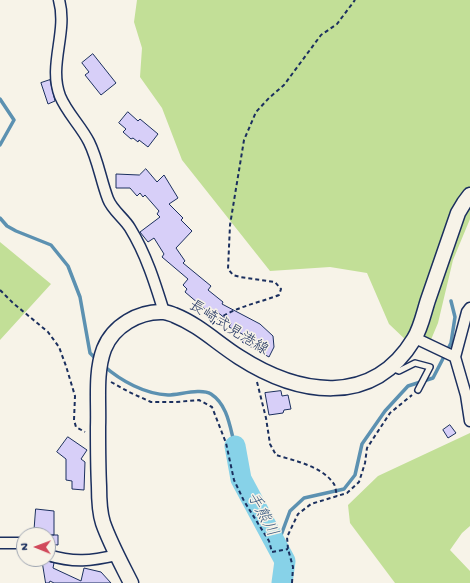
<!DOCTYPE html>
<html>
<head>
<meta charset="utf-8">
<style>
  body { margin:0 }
  #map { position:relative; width:470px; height:583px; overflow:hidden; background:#f7f3e8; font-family:"Gochi Hand",sans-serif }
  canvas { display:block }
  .north { position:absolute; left:16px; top:527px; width:40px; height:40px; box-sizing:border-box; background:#f7f3e8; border:1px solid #9fa5b1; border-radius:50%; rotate:271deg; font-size:11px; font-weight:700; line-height:16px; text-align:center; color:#1b2f5e }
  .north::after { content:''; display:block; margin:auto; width:14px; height:18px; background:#d1495b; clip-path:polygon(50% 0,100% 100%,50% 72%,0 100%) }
</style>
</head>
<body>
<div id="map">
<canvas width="470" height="583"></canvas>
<div class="north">N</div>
</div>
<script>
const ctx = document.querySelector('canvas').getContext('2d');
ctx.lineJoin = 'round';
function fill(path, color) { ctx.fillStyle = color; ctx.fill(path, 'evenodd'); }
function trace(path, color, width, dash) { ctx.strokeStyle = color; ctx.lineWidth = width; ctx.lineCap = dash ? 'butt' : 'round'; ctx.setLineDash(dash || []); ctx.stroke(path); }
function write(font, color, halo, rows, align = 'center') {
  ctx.font = font + ' "Gochi Hand","Klee One",sans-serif'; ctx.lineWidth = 3; ctx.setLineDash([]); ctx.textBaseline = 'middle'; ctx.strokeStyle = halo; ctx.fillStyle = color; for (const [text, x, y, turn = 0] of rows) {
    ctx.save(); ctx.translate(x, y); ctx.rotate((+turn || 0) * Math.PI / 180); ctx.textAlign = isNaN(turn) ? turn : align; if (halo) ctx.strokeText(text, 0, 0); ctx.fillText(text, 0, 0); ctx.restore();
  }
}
fill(new Path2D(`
  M137,0H470V219L453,260L438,323L430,342L409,343L389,324L367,273L330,267L270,271L182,160L162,108L140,77L142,48L134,22Z
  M0,242L51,284L0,340Z
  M470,433V526L462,533L450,550L470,571V583H395L350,523L348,505L378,476Z`), '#c2df97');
trace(new Path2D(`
  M0,99L14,120L0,145
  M0,218L7,226L16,231L51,245L68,266L80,297L90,353L98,361
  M104,366C121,381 145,394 168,395C179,395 201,388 211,394C228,405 230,428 235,446
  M277,546L290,511L304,498L344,489L355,475L362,444L385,411L408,386L433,378L451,343L455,317L451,301`), '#5c91b1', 3.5);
trace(new Path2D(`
  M235,446L241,479L285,561L282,583`), '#87d2e8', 21);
const building = new Path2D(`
  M93,54L116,83L101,95L85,75L89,72L82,63Z
  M50,80L55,101L48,104L41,83Z
  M128,112L138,121L140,119L158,134L148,147L139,140L138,142L133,138L131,139L123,132L126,129L119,123Z
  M146,169L157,182L164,175L178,198L169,204L183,218L181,220L192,231L176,248L185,261L183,263L211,286L208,290L223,302L222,304L260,324L273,336L274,347L269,357L242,342L246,336L229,327L231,323L216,311L212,315L185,292L187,289L183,285L188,279L162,257L164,254L154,238L148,242L140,232L160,217L157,214L159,211L145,195L143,197L140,193L137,196L130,188H116V174L139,175Z
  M281,391L282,396L288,395L291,409L284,410L283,413L269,415L265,393Z
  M450,425L456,433L448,438L443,430Z
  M68,437L87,450L81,459L85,462L84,490L72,489V481L66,480V459L57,452Z
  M36,509L54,511V535H34Z
  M48,535H58V545L48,544Z
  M42,559L54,563L53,568L81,581L84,568L101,572L111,583H54L50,581L49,583H46Z`);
fill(building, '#d7cff8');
trace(building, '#1b2f5e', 1);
const service = new Path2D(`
  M391,368L399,371L415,363L430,367L418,390`);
const minor = new Path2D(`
  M59,0C68,32 48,65 60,96C67,113 81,126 89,142C98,160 101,181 108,199C112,210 124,218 130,228C146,254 155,283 164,312
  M415,338L455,357L466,395L470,421
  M455,357L467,312L470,308
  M0,543H20L24,545
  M48,555C74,563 91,561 117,555`);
const secondary = new Path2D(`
  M131,583C121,563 110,543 103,523C99,511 99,498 99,486C98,466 98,446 98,427C99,402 95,373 104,349C113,326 139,311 163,312C167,312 171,314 174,315C199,325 217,343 239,357C298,395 372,408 414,339C421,328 424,312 428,300C438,271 448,242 458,213L464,203L470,195`);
trace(service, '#1b2f5e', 8);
trace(minor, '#1b2f5e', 13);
trace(secondary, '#1b2f5e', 17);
trace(new Path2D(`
  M0,290L13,303L48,332L59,347L66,366L75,396L74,420L76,427L85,432
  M212,324C232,307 256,304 279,295L281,289L275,282L240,277L233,275L228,269L230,225L244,140L256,112L269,98L284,85L321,35L337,24L355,0
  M111,382L129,392L151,402H176L199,400L212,407L226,443L234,480L244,501L269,541L272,552L288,549
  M257,382L266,418L270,444L276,455C295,461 322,466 334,484C336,488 336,493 337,496
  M292,583L293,567L288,549L287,537L298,514L311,504L347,493L359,482L365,463L367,448L390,413L412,395`), '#1b2f5e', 2, [4, 3]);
trace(service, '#f7f3e8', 5);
trace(minor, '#f7f3e8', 10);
trace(secondary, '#f7f3e8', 14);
write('15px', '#1b2f5e', '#f7f3e8', [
  ["長崎式見港線",228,329,32]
]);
write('italic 16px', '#365880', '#f7f3e8', [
  ["手熊川",261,515,62]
]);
</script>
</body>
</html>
